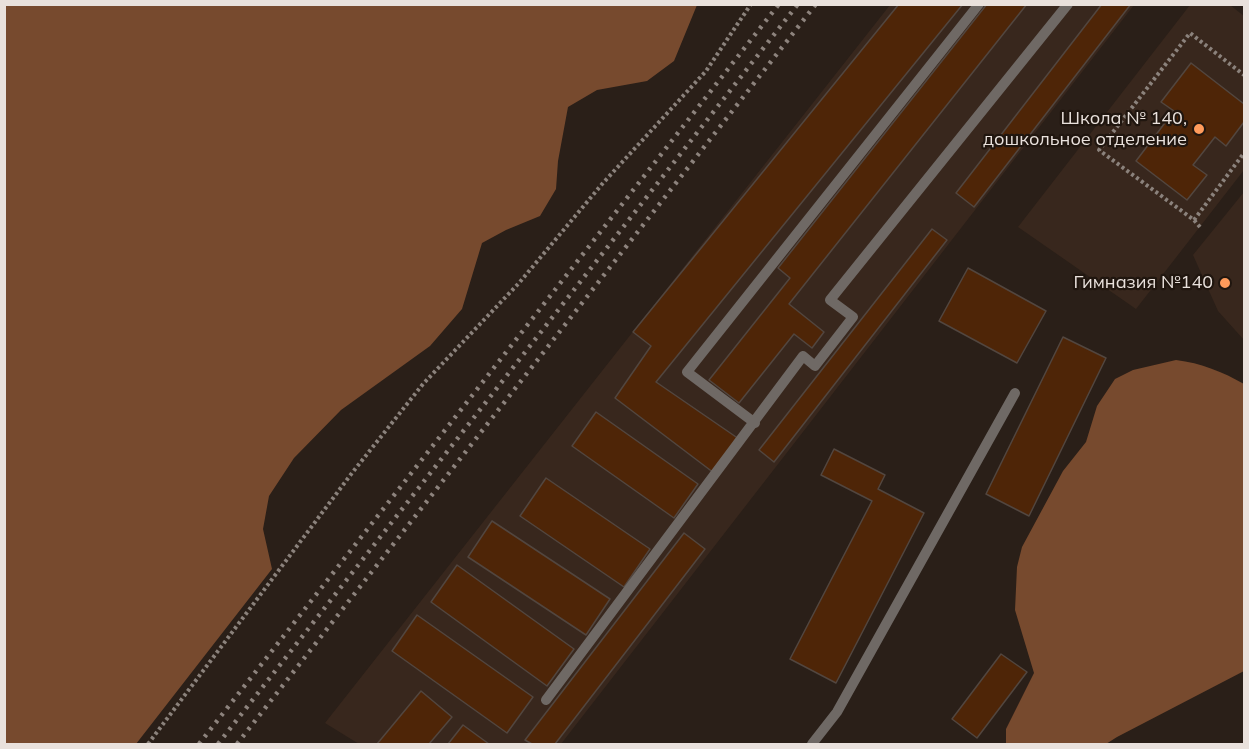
<!DOCTYPE html>
<html>
<head>
<meta charset="utf-8">
<style>
  body { margin:0 }
  #map { position:relative; width:1249px; height:749px; overflow:hidden; background:#2a1f18; font-family:Mulish,sans-serif }
  canvas { display:block }
  .frame { position:absolute; inset:0; border:6px solid #e9e1dc; pointer-events:none }
</style>
</head>
<body>
<div id="map">
<canvas width="1249" height="749"></canvas>
<div class="frame"></div>
</div>
<script>
const ctx = document.querySelector('canvas').getContext('2d');
ctx.lineJoin = 'round';
function fill(path, color) { ctx.fillStyle = color; ctx.fill(path, 'evenodd'); }
function trace(path, color, width, dash) { ctx.strokeStyle = color; ctx.lineWidth = width; ctx.lineCap = dash ? 'butt' : 'round'; ctx.setLineDash(dash || []); ctx.stroke(path); }
function write(font, color, halo, rows, align = 'center') {
  ctx.font = font + ' Mulish,sans-serif'; ctx.lineWidth = 4.5; ctx.setLineDash([]); ctx.textBaseline = 'middle'; ctx.strokeStyle = halo; ctx.fillStyle = color; for (const [text, x, y, turn = 0] of rows) {
    ctx.save(); ctx.translate(x, y); ctx.rotate((+turn || 0) * Math.PI / 180); ctx.textAlign = isNaN(turn) ? turn : align; if (halo) ctx.strokeText(text, 0, 0); ctx.fillText(text, 0, 0); ctx.restore();
  }
}
fill(new Path2D(`
  M890,5H1134L561,744H359L325,723Z
  M1190,5H1230L1244,16V170L1136,309L1018,227Z
  M1244,192V340L1218,311L1193,255Z`), '#38271d');
fill(new Path2D(`
  M4,5H697L674,61L647,81L597,90L568,107L558,161L556,189L540,216L506,230L482,243L462,309L430,346L341,410L294,458L269,496L263,529L272,569L136,744H5Z
  M1176,360C1201,363 1223,372 1244,384V671L1117,737L1106,744H1006V729L1034,673L1015,610L1017,567L1022,547L1063,471L1086,442L1097,406L1115,379L1133,370Z`), '#774a2e');
const building = new Path2D(`
  M899,4H963L656,382L739,439L714,473L615,398L651,346L633,332Z
  M987,4H1027L789,304L824,332L812,348L794,334L739,403L709,380L790,278L778,268Z
  M1102,4H1131L974,207L956,193Z
  M1191,63L1244,104V122L1226,146L1215,137L1193,165L1207,175L1187,200L1136,161L1174,111L1161,102Z
  M932,229L947,240L774,462L759,450Z
  M968,268L1046,311L1017,363L939,321Z
  M1063,337L1106,358L1029,516L986,494Z
  M596,412L698,484L674,518L572,446Z
  M834,449L885,475L878,489L924,513L836,683L790,659L872,501L821,475Z
  M546,478L650,549L624,587L520,516Z
  M492,521L610,599L586,635L468,557Z
  M684,533L705,549L555,744H532L525,740Z
  M457,565L574,649L547,686L431,602Z
  M417,615L533,697L507,733L392,651Z
  M1001,654L1027,672L977,738L952,719Z
  M421,691L452,717L429,744H377Z
  M463,725L489,744H448Z`);
fill(building, '#4e2507');
trace(building, '#52463f', 1.5);
trace(new Path2D(`
  M1194,220L1244,153
  M1200,227L1194,220L1099,150L1190,33L1244,75
  M148,744L352,473L423,384L519,283L603,183L706,71L751,4`), '#8b827c', 4, [3, 3]);
trace(new Path2D(`
  M755,423L687,372L979,4
  M546,700L803,356L815,366L853,317L830,300L1068,4
  M812,744L837,712L1015,393`), '#6f6965', 10);
trace(new Path2D(`
  M199,744L779,4
  M218,744L798,4
  M237,744L816,4`), '#8d837d', 4.5, [3, 6]);
for (const [x, y, r, color] of [
  [1199,129,6,"#ff9b5b"],
  [1225,283,6,"#ff9b5b"]
]) { const dot = new Path2D(); dot.arc(x, y, r, 0, 2 * Math.PI); ctx.fillStyle = color; ctx.fill(dot); trace(dot, '#20160f', 2); }
write('18px', '#e9e1dc', '#20160f', [
  ["Школа № 140,",1187,119],
  ["дошкольное отделение",1187,140],
  ["Гимназия №140",1213,283]
], 'right');
</script>
</body>
</html>
